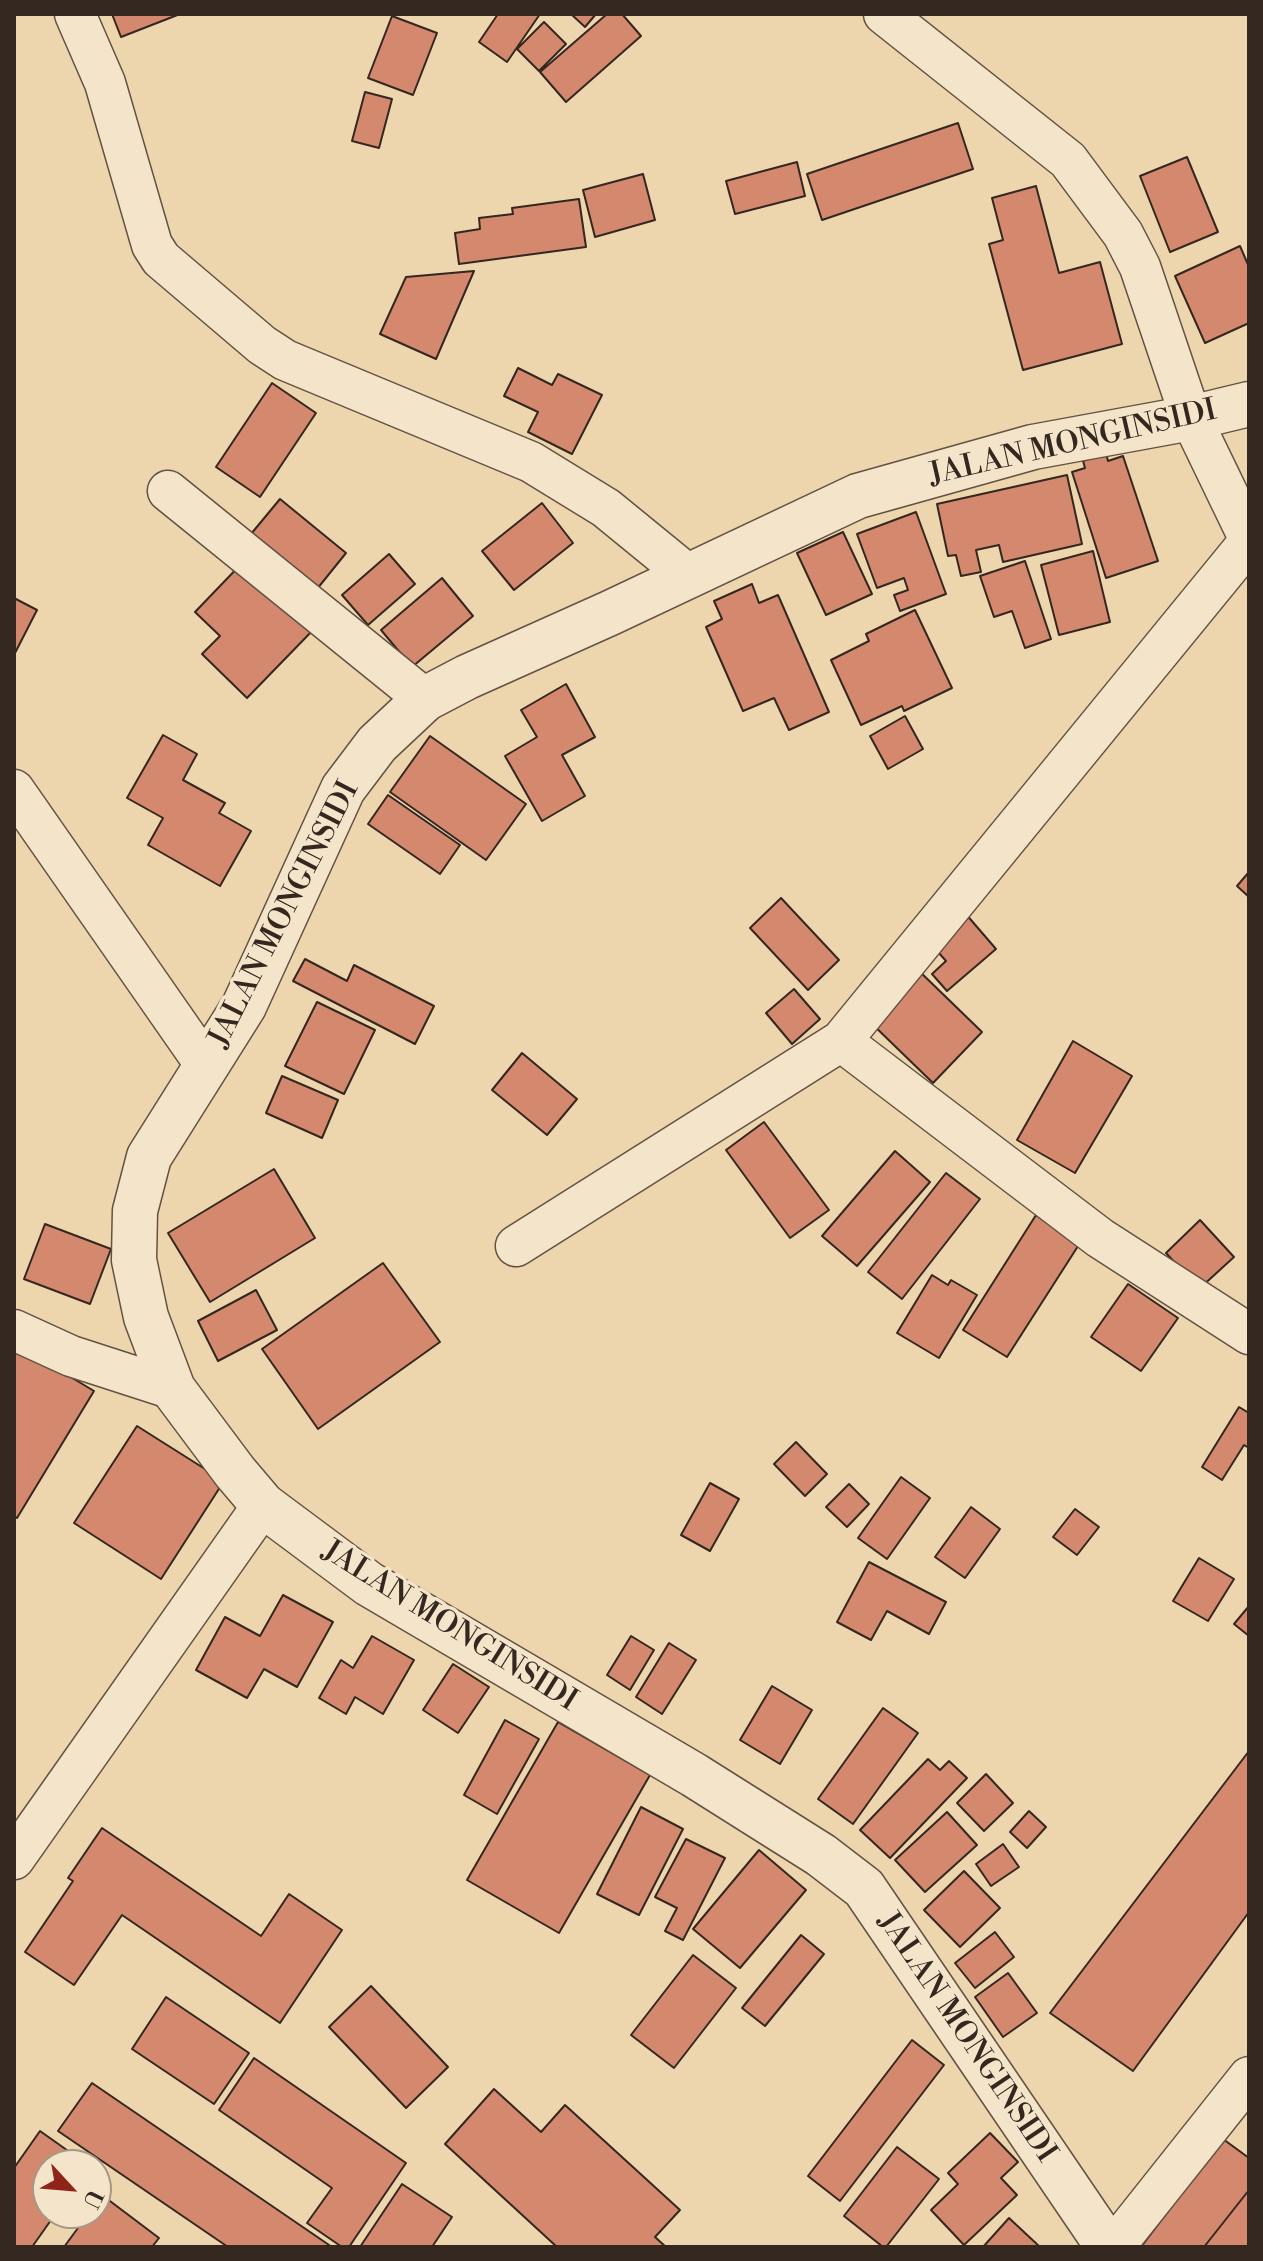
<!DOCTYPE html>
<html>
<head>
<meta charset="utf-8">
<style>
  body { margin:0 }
  #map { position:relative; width:1263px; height:2261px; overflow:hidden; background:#edd5ad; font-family:"Libre Bodoni",serif }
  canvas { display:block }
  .frame { position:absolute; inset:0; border:16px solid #332720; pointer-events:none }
  .north { position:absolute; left:32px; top:2149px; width:80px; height:80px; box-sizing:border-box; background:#f3e4ca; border:2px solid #a69886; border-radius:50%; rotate:116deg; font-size:22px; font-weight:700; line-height:32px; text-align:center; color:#332720 }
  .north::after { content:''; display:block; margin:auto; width:28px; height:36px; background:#8f2418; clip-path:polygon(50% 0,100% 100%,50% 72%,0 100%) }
</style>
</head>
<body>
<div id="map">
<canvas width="1263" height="2261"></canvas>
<div class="frame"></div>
<div class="north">U</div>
</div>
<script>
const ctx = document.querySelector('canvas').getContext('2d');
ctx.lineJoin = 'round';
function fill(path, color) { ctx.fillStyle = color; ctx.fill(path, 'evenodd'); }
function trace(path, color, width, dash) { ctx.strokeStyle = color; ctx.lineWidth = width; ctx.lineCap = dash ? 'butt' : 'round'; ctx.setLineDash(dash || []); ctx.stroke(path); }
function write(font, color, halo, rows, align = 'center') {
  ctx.font = font + ' "Libre Bodoni",serif'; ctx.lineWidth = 7; ctx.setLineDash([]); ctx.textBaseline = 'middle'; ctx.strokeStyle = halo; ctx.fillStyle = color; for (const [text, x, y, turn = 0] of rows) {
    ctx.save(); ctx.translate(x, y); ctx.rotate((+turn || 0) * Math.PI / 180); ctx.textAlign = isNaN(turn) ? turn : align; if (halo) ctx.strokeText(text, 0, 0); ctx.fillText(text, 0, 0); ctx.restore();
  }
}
const building = new Path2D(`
  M112,14H180L121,37Z
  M498,14H540L507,62L479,42Z
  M571,14H596L585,27Z
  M607,14H622L641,36L566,102L540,72Z
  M392,16L437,33L413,95L368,78Z
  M544,22L566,44L539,71L517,49Z
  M365,92L392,99L379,148L352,141Z
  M958,123L973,169L822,220L807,174Z
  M1187,157L1218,232L1170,252L1140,176Z
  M797,162L805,196L735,214L726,181Z
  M643,174L655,220L595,237L583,190Z
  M1036,186L1059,273L1100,262L1122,344L1023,370L989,244L1003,240L992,198Z
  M579,199L586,247L459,264L455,233L480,229L479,218L513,214L512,208Z
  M1240,246L1249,267V323L1205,343L1175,276Z
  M474,271L436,359L380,334L406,277Z
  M518,368L552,385L558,374L602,395L572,454L528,432L538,412L504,396Z
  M272,383L316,413L260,497L216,467Z
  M1106,453L1108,461L1123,456L1158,561L1106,578L1072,472L1085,468L1083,461Z
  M1067,475L1082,544L1003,562L999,545L976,550L981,572L961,576L956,555L948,556L937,504Z
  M280,499L346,553L317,589L251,534Z
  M542,503L573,543L514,590L482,551Z
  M916,512L946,594L900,611L894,595L908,590L904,578L877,588L857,534Z
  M843,532L872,594L826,615L797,553Z
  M1093,551L1110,622L1059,635L1041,565Z
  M389,554L415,584L368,625L342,595Z
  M244,561L314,629L247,698L202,654L220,636L195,612Z
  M1025,561L1051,639L1025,648L1012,611L994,617L980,576Z
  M442,578L473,616L412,667L381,630Z
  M752,584L759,603L778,595L829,712L789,730L774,698L743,711L706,627L722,619L714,601Z
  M14,598L37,610L14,655Z
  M915,610L952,688L904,711L902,706L861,725L831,660L869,641L866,634Z
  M566,684L595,737L562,755L585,796L542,821L505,756L537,737L521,710Z
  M905,716L923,749L888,769L870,736Z
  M163,735L197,754L183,780L225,803L219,813L251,831L220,886L148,845L163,818L127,798Z
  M430,736L526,804L486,860L390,792Z
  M388,795L460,845L440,874L368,824Z
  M1249,872V897L1237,886Z
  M781,898L839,960L808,990L750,928Z
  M965,913L996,949L947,991L932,974L946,961L931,944Z
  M305,959L347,981L354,965L434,1006L415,1044L293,981Z
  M916,968L982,1032L933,1083L867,1019Z
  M794,989L820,1019L792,1044L766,1013Z
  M317,1002L375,1030L344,1094L285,1066Z
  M1073,1041L1132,1076L1075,1173L1017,1140Z
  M522,1053L577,1099L547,1135L492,1090Z
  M282,1076L338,1100L322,1138L266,1113Z
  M764,1122L829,1210L790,1238L726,1150Z
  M895,1151L930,1182L857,1266L822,1236Z
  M274,1169L315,1238L210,1302L168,1233Z
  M946,1173L980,1199L902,1299L868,1272Z
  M1036,1215L1080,1243L1007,1357L963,1330Z
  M1200,1220L1234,1257L1199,1289L1166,1253Z
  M45,1224L111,1249L90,1304L24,1279Z
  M383,1263L440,1342L318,1429L262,1349Z
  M932,1275L948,1285L951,1280L977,1295L939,1358L897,1333Z
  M1128,1284L1178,1318L1141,1371L1091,1337Z
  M256,1290L277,1330L218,1361L198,1321Z
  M14,1343L94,1391L17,1518L14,1516Z
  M1239,1407L1249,1413V1448L1244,1445L1222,1480L1202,1467Z
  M137,1426L224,1481L161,1579L74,1523Z
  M796,1442L827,1474L805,1496L774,1464Z
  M901,1477L930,1498L887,1559L858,1538Z
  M710,1483L739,1499L710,1551L681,1535Z
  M849,1484L869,1504L847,1527L826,1507Z
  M971,1507L1000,1529L965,1578L935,1557Z
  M1075,1509L1099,1527L1077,1555L1053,1537Z
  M1199,1558L1234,1579L1208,1621L1173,1601Z
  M869,1562L946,1602L929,1634L887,1611L871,1640L837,1622Z
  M283,1595L333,1622L297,1687L264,1669L247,1698L196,1670L225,1617L260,1636Z
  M1249,1606V1636L1234,1624Z
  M372,1636L414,1660L383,1714L355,1697L346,1714L319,1698L341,1660L353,1668Z
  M631,1636L654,1650L630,1690L607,1675Z
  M669,1643L696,1660L662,1714L636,1697Z
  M453,1664L489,1687L458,1733L423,1710Z
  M772,1686L812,1710L780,1764L740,1740Z
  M883,1708L918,1733L853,1824L818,1799Z
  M505,1720L539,1739L497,1814L464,1795Z
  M558,1722L650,1775L559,1933L467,1880Z
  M1249,1751V1912L1133,2071L1050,2013Z
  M928,1759L940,1770L949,1761L967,1778L890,1858L860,1830Z
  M986,1774L1013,1803L984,1831L957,1803Z
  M641,1807L683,1829L639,1915L597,1894Z
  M1029,1811L1046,1827L1027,1848L1010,1832Z
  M947,1812L977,1845L925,1892L895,1860Z
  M102,1828L261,1936L289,1894L342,1930L280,2023L122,1915L74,1985L25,1952L73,1881L68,1878Z
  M686,1839L725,1858L683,1940L665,1931L677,1908L655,1897Z
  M1003,1844L1019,1867L991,1886L976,1864Z
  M759,1850L806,1890L740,1968L693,1929Z
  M964,1871L1000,1908L960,1947L924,1910Z
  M995,1932L1014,1957L975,1988L955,1963Z
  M801,1935L824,1954L765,2026L742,2008Z
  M693,1955L736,1988L674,2068L631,2035Z
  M1008,1973L1037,2013L1003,2037L975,1997Z
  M371,1986L448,2067L406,2108L329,2027Z
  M166,1997L249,2053L214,2104L132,2049Z
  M912,2040L944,2065L840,2201L808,2176Z
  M254,2058L406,2163L349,2247H342L307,2223L332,2188L219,2110Z
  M92,2083L332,2247H228L58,2131Z
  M494,2089L541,2132L565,2105L680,2210L655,2237L666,2247H557L445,2144Z
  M40,2131L88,2165H48V2213H56L32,2247H14V2168Z
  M990,2133L1018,2162L1001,2178L1017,2195L964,2245L931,2210L958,2184L948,2173Z
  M1223,2139L1249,2158V2190L1204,2247H1141Z
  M897,2147L939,2179L886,2247H883L844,2216Z
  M402,2184L452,2217L432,2247H360Z
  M1249,2190V2247H1204Z
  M102,2195L159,2238L152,2247H64L89,2213H96V2204Z
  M1009,2218L1040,2247H983Z`);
fill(building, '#d4896e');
trace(building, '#332720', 2);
const minor = new Path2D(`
  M75,14L105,83L152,245L161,259L262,345L285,360L531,462L606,508L688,575
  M884,14L1068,160L1123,234L1140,267L1191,418L1249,538
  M168,491L425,699
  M14,790L207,1067
  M841,1041L1100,1238L1249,1334
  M516,1246L841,1041L1249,542
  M14,1330L71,1356L173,1389
  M14,1859L263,1505
  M1114,2247L1249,2077`);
const tertiary = new Path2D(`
  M1108,2247L864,1888L821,1855L694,1775L369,1584L263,1505L235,1472L173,1389L146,1317L134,1260L135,1211L149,1157L244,1006L343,789L377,744L425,699L467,677L610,613L858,496L1033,447L1191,418L1249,404`);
trace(minor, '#625243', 43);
trace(tertiary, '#625243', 47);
trace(minor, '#f3e4ca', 40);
trace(tertiary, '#f3e4ca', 44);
write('30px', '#332720', '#f3e4ca', [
  ["JALAN MONGINSIDI",1073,444,-13],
  ["JALAN MONGINSIDI",285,915,-63],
  ["JALAN MONGINSIDI",449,1627,32],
  ["JALAN MONGINSIDI",966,2038,56]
]);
</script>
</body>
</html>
